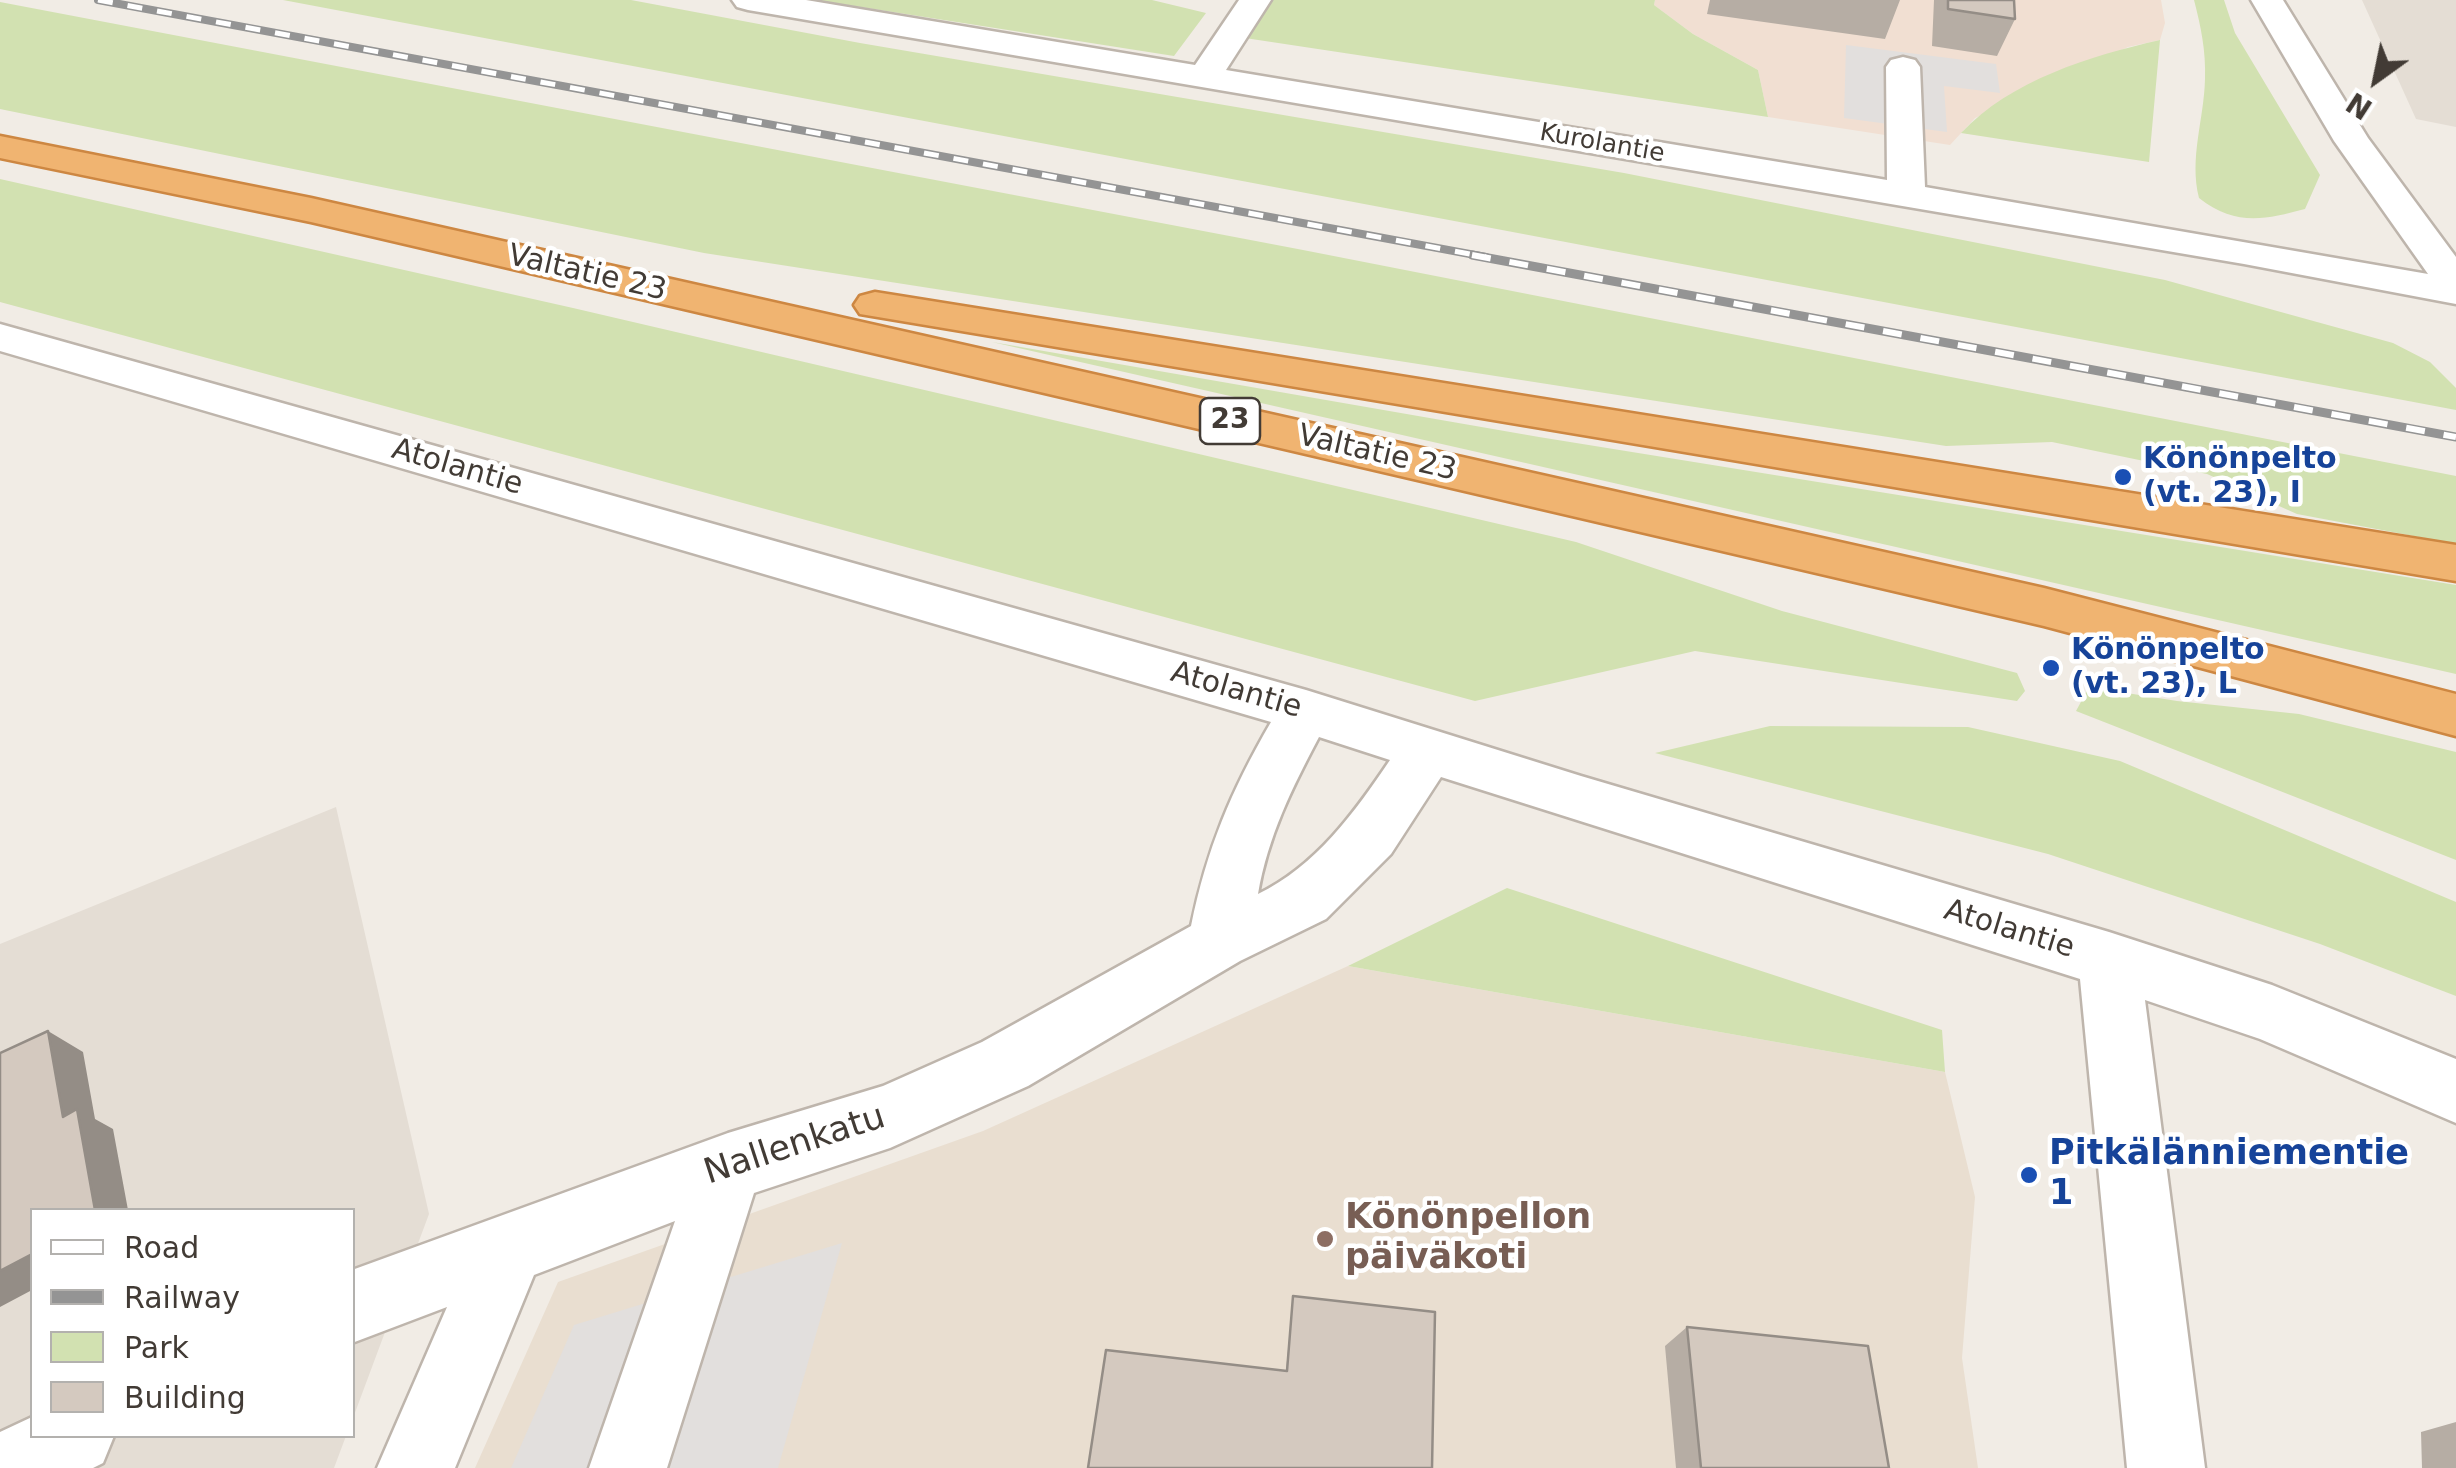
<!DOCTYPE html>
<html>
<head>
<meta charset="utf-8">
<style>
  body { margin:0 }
  #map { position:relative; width:2456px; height:1468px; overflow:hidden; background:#f1ece5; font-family:"DejaVu Sans",sans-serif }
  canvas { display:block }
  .legend { position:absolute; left:30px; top:1208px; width:325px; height:230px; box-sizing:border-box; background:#fff; border:2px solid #b3b1ae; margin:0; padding:12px 18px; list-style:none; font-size:30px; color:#423b35 }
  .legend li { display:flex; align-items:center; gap:20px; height:50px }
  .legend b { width:50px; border:2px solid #b3b1ae }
  .north { position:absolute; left:2326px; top:30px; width:100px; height:100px; -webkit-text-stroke:8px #fff; paint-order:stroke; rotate:213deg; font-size:28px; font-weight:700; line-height:40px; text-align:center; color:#423b35 }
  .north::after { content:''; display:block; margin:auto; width:35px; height:45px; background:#423b35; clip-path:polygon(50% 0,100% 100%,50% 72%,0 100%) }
</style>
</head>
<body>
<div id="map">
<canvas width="2456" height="1468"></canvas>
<ul class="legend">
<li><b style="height:12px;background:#fff"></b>Road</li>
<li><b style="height:12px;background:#949494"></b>Railway</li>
<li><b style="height:28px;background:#d2e1b1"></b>Park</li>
<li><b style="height:28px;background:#d4c9bf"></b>Building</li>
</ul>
<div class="north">N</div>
</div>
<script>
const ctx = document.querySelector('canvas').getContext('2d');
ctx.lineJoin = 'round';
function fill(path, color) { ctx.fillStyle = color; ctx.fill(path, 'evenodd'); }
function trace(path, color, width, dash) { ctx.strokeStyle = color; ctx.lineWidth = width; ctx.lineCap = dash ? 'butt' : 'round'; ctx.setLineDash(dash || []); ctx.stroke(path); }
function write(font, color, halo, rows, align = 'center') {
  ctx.font = font + ' "DejaVu Sans",sans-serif'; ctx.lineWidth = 9; ctx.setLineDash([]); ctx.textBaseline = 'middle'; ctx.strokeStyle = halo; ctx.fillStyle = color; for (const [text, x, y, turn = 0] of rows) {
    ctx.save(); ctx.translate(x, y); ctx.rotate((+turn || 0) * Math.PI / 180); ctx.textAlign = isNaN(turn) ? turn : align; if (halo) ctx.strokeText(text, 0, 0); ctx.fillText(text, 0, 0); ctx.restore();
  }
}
fill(new Path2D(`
  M2362,0H2456V127L2416,119Z
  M336,807L429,1214L353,1418L352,1210H32V1436H346L334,1468H0V944Z`), '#e4ddd4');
fill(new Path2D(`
  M1655,0H2161L2165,23L2160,40L2128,47L1975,118L1950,145L1768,117L1758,70L1693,34L1654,5Z`), '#f1dfd2');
fill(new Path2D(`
  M1348,966L1945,1072L1975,1197L1962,1358L1978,1468H475L558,1282L983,1131Z`), '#e9ded0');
fill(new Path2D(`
  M283,0H631L860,43L1624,173L2165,280L2393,343L2430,362L2456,388V410Z
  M816,0H1152L1206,13L1174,56Z
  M1273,0H1655L1654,5L1693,34L1758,70L1768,117L1245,38Z
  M2194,0H2224L2235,33L2320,175L2305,209C2264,220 2235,226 2199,198C2189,158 2204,120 2205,79C2206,51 2201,27 2194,0Z
  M0,2L1303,250L2456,476V544L2297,514L2207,474L2052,442L1946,446L704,253L0,109Z
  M2160,40L2149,162L1961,133C2011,80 2090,56 2160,40Z
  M0,179L573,308L1576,542L1782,611L2017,673L2025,691L2017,701L1695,651L1475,701L0,302Z
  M992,342L1539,437L2456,585V674Z
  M2089,687L2177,701L2299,714L2456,752V860L2076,711Z
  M1770,726L1968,727L2120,761L2456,902V996L2320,944L2048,854L1655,753Z
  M1507,888L1942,1030L1945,1072L1348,966Z`), '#d2e1b1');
fill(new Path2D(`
  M1846,45L1996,64L2000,93L1944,86L1947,132L1844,118Z
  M842,1243L778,1468H511L574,1325Z`), '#e2dfdd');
const minor = new Path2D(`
  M732,0H806L1195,65L1239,0H1271L1226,70L1887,180L1886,67L1891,60L1903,57L1915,60L1920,67L1925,187L2428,274L2334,141L2251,0H2283L2368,138L2456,257V304L2244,264L748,10L737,7Z
  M0,324L1306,690L1581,776L2109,932L2272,985L2456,1059V1123L2260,1039L2145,1000L2205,1468H2127L2080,979L1441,777L1391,854L1326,919L1240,961L1028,1086L890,1148L754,1193L667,1468H589L675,1221L534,1275L455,1468H377L447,1307L352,1343V1270L728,1133L883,1086L982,1042L1191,926C1207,848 1231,791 1271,722L0,351ZM1319,737L1390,760C1355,812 1316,866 1258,894C1268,836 1292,788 1319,737Z
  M32,1417V1436H114L103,1463L93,1468H0V1432Z`);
const highway = new Path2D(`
  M0,136L311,198L2044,588L2456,694V736L2044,626L311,222L0,158Z
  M875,292L2456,545V581L860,314L854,305L860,296Z`);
trace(minor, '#beb5ac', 5);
trace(highway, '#cd8742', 5);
fill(minor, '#fff');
fill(highway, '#f0b471');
const railFar1 = new Path2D(`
  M98,0L1486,257`);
const rail = new Path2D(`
  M1472,255L2456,437`);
trace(railFar1, '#949494', 8);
trace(rail, '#949494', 9);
trace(railFar1, '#fff', 5, [15]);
trace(rail, '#fff', 6, [19]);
fill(new Path2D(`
  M1710,0H1900L1885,39L1707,14Z
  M1934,0H2014L2015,19L1997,56L1932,46Z
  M1293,1296L1432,1468L1286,1371Z
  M1687,1327L1889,1468H1676L1665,1346Z
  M2456,1422V1468H2422L2421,1432Z`), '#b6ada4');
fill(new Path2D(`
  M48,1031L83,1052L95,1119L113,1129L128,1210H95L63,1117Z
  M32,1254V1290L0,1307V1271Z`), '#948d86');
const building = new Path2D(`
  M1948,0H2014L2015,19L1948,9Z
  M48,1031L63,1117L77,1109L95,1210H32V1254L0,1271V1053Z
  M1293,1296L1435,1312L1432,1468H1088L1106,1350L1287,1371Z
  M1687,1327L1868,1346L1889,1468H1701Z`);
fill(building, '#d4c9bf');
trace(building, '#948d86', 2.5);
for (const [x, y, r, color] of [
  [2123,477,10,"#1a4fb4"],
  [2051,668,10,"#1a4fb4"],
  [2029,1175,10,"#1a4fb4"],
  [1325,1239,10,"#8d6e63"]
]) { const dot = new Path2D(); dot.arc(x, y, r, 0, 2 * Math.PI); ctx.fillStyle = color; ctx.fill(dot); trace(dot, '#fff', 4); }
write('25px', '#423b35', '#fff', [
  ["Kurolantie",1602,144,10]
]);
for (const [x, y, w] of [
  [1230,421,60]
]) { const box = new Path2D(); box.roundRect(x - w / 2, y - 23, w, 46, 8); ctx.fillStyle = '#fff'; ctx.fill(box); trace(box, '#423b35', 2.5); }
write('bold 28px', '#423b35', null, [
  ["23",1230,421]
]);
write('30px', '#423b35', '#fff', [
  ["Valtatie 23",587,274,13],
  ["Valtatie 23",1377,454,13],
  ["Atolantie",457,468,16],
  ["Atolantie",1236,691,16],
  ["Atolantie",2009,930,17]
]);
write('bold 30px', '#164399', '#fff', [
  ["Könönpelto",2143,460],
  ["(vt. 23), I",2143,494],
  ["Könönpelto",2071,651],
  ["(vt. 23), L",2071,685]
], 'left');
write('35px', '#423b35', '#fff', [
  ["Nallenkatu",795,1146,-18]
]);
write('bold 35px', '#164399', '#fff', [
  ["Pitkälänniementie",2049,1155],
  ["1",2049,1195]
], 'left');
write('bold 35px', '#785e54', '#fff', [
  ["Könönpellon",1345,1219],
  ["päiväkoti",1345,1259]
], 'left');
</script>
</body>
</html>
